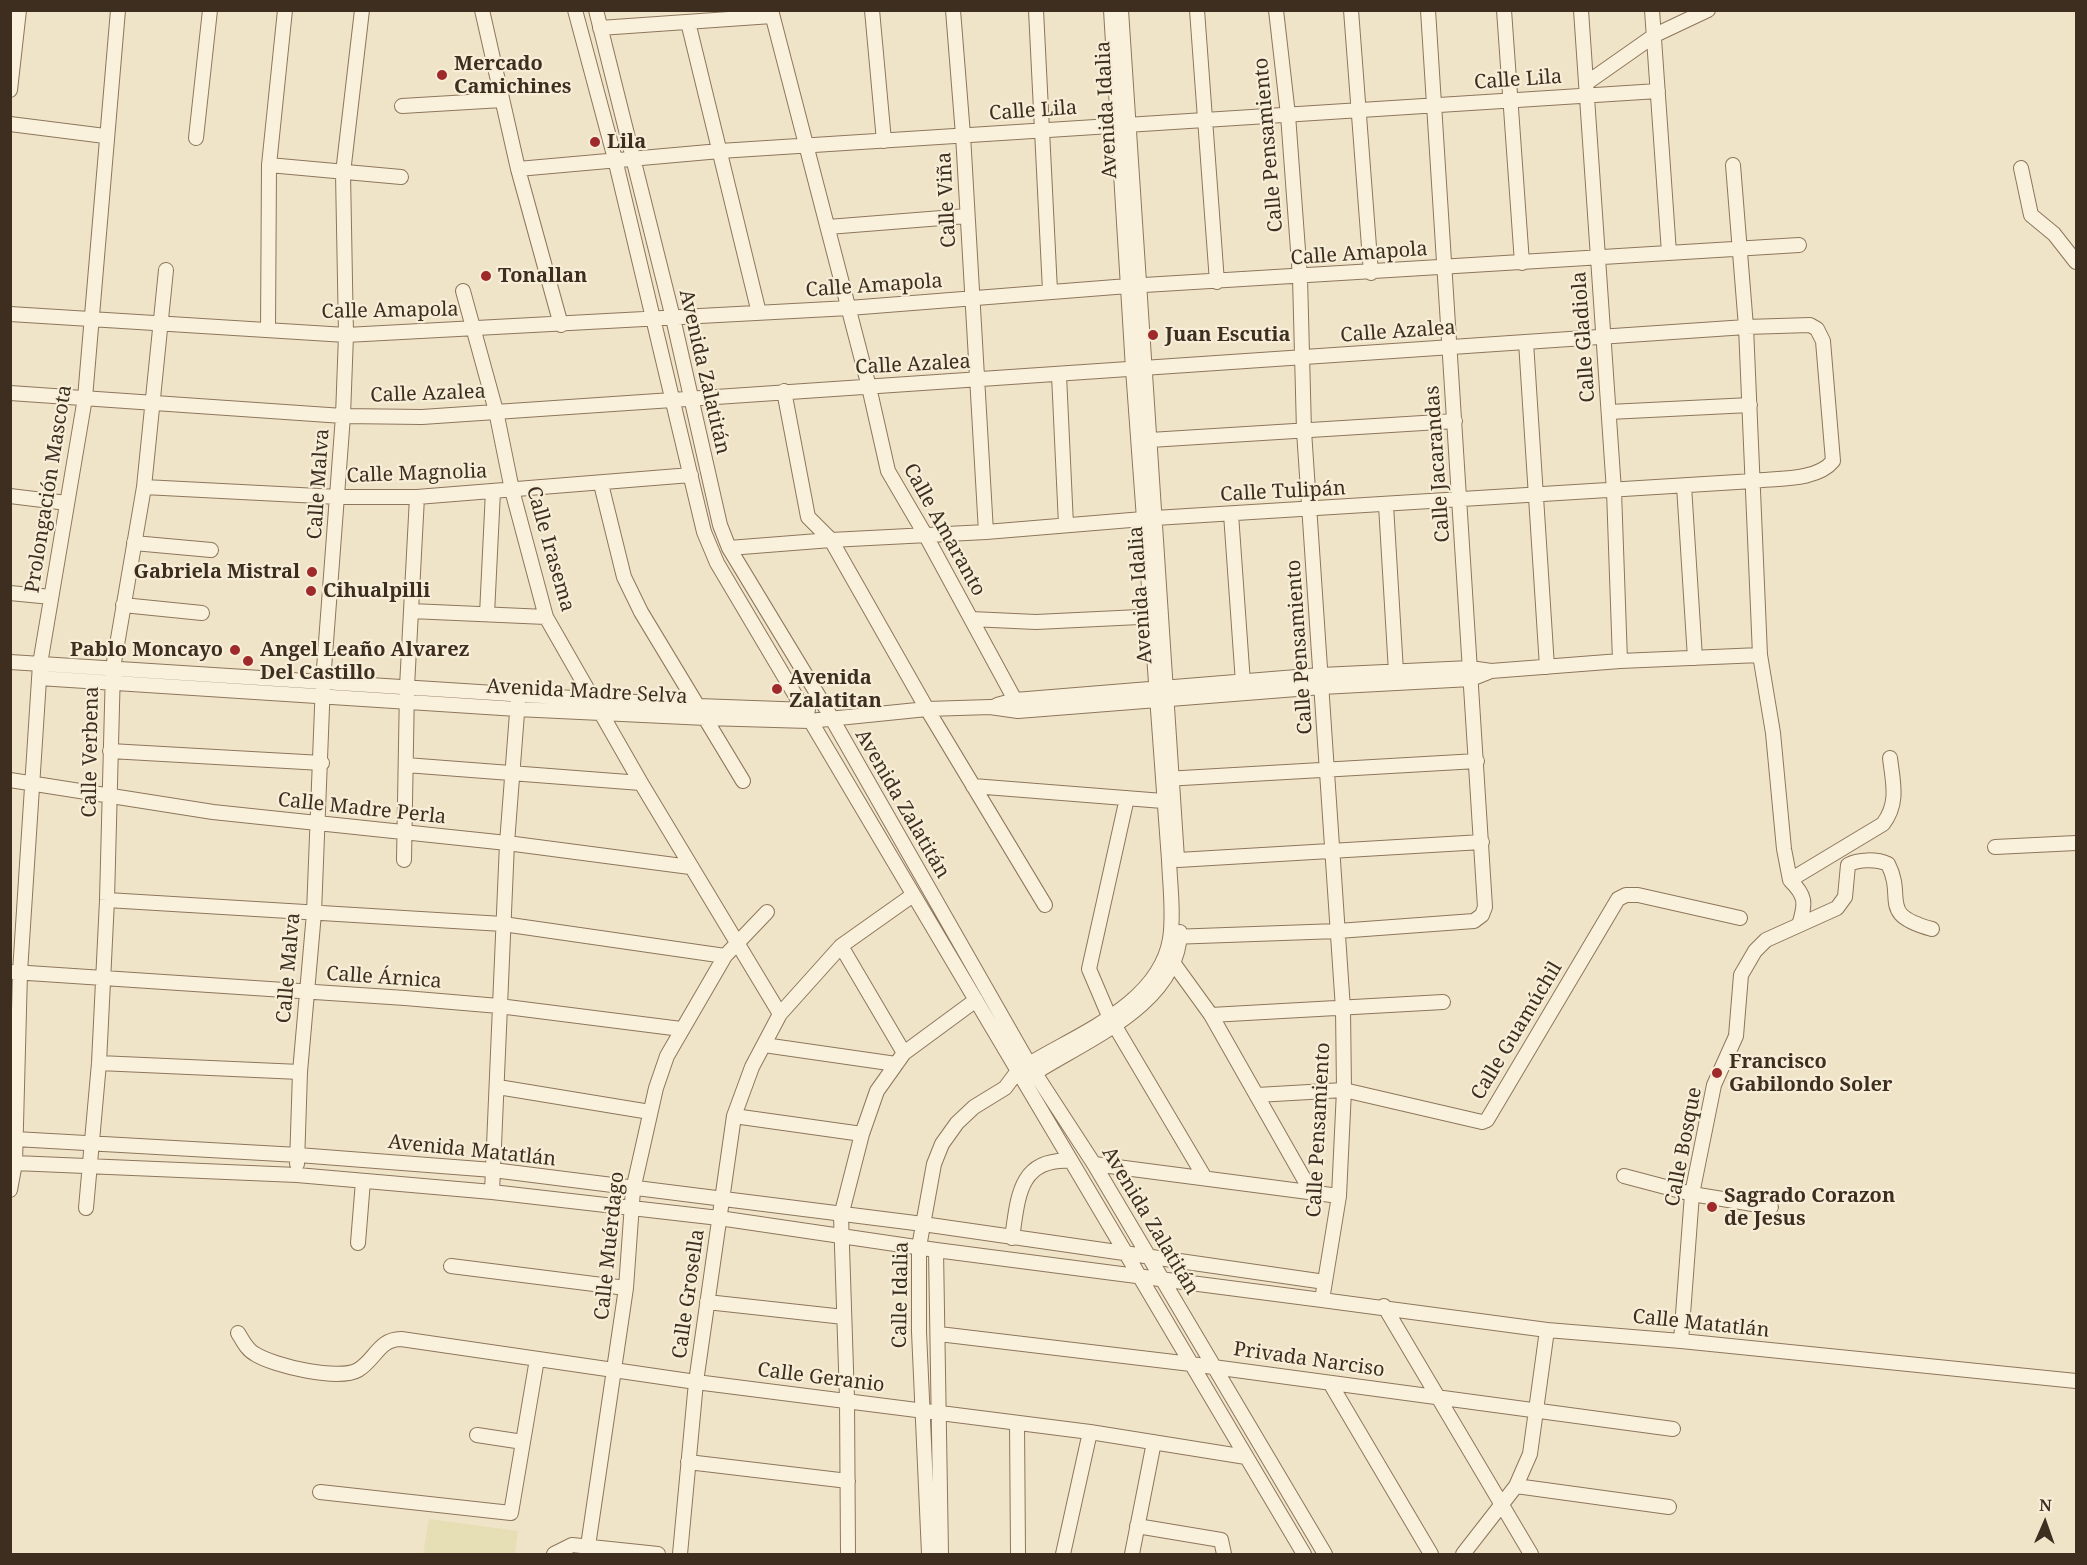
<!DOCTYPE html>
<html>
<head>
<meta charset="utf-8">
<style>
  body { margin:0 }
  #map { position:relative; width:2087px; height:1565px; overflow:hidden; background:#f0e4c8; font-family:"Noto Serif",serif }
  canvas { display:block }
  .frame { position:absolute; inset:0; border:12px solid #3d2e20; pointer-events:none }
  .north { position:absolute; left:2015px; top:1493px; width:60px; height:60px; -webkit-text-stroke:4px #f7eed8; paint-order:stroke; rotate:2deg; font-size:16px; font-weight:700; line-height:24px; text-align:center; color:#3d2e20 }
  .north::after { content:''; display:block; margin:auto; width:21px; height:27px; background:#3d2e20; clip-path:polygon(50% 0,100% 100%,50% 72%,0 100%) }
</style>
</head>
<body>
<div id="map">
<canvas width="2087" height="1565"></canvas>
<div class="frame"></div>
<div class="north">N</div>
</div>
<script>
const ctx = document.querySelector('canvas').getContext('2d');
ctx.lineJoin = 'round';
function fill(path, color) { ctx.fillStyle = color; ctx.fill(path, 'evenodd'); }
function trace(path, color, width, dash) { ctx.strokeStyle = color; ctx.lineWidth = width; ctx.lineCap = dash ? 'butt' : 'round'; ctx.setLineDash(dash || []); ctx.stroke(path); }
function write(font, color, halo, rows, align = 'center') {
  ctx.font = font + ' "Noto Serif",serif'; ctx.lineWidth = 4.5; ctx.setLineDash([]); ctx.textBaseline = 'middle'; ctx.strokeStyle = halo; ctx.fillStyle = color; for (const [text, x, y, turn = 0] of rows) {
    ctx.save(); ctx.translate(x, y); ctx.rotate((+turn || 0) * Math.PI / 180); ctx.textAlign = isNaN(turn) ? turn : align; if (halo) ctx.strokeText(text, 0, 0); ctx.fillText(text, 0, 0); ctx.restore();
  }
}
fill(new Path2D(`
  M429,1519L518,1531L515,1554H423Z`), '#e6deb5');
const minor = new Path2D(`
  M482,10L518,169L561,325
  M575,10L615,159L704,532L717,563L1304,1554
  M596,10L673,318L720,525L729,548L827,710L1029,1064L1094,1164L1325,1554
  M771,10L869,387L888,471L926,536L1015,700L1017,709
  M872,10L884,141
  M953,10L963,135L986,532
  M1036,10L1050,291
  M1121,10L1177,858
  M1197,10L1217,282
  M1276,10L1288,115L1300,277L1304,431L1343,1009L1344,1090L1339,1196L1322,1300L1547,1330L1681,1341L2076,1381
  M1351,10L1371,273
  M1504,10L1522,263
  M1581,10L1614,491L1620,661
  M1652,10L1669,253
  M688,22L759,313
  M600,28L772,16
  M1588,82L1655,35L1708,10
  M10,90L19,10
  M402,106L502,100
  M10,124L105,136
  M196,138L210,10
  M269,165L401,177
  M1733,165L1746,327L1760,655L1773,733L1784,849L1790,880L1883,824C1899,803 1893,783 1890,758
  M2021,168L2031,215L2054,234L2076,262
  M518,169L720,151L1658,91
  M828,227L967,216
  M463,291L496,411L512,490L546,617L641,783L780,1014
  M10,314L346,335L849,308L1128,286L1799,245
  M268,330L269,165L285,10
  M1526,342L1547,667
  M1059,375L1066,525
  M784,391L808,517L831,540L927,709L1045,905
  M10,393L343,416L422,417L1746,327L1810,325L1817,329L1823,341L1833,461C1817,481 1777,478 1753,481L1155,518L986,532L831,540L729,548
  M1609,412L1750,405
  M1150,440L1455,421
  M601,484L624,577L641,612L743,781
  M1684,486L1695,658
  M144,487L338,497H417L691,475
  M10,496L67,503
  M1386,505L1396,672
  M1231,514L1243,683
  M134,543L211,550
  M10,593L51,597
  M123,605L202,613
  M411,611L546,617
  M487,614L493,491
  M971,619L1036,622L1160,616
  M10,662L698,706L808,710
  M39,678L517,709L706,718L809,721L927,709L990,707L1018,711L1322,687L1471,679L1491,671
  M997,705L1015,700L1321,675L1470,668L1491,671L1620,661L1760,655
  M110,751L322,763
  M406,765L641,783
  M1165,779L1477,761
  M10,780L213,812L507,843L690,867
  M973,786L1163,801
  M1127,798L1089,969L1109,1016L1205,1178
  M1995,847L2076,843
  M404,860L407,687L417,497
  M1178,860L1482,842
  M1790,880C1806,896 1806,903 1799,925
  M107,900L503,924L725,956
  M1171,937L1338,931L1474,921L1482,915L1485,907L1428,10
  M841,946L904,1053
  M1169,957L1211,1015L1312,1193
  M13,972L405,998L499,1006L681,1029
  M1211,1015L1443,1002
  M764,1045L896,1064
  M99,1063L300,1072
  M1027,1078C1080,1042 1178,1007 1180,932
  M498,1087L650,1112
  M1257,1095L1344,1090L1482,1122L1487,1120L1618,899L1626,895H1638L1740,918
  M734,1116L862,1134
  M15,1139L298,1155L493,1170L923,1224L1325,1282
  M15,1163L297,1175L492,1192L719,1218L936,1250L1322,1300
  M297,1164L300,1072L314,913L323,682L343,416L346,335L343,173L362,10
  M1094,1164L1339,1196
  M1624,1176L1692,1194L1771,1207
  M10,1190L15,1163L20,972L40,664L85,398L118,10
  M492,1192L507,843L518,700
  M86,1208L99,1063L107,900L113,668L144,487L166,270
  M1012,1238C1018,1199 1018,1158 1070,1161
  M358,1243L363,1181
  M936,1250L941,1554
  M451,1266L626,1288
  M707,1302L844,1317
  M1384,1306L1531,1554
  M238,1333C243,1341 247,1350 255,1354C274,1366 339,1381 358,1370C375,1360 379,1339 401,1339L696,1382L1090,1432L1246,1457
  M939,1334L1191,1364L1673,1429
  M1681,1341L1692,1194L1714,1085L1736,1036L1741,975L1755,951L1766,940L1837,908L1845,897L1848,865C1858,859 1877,859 1888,864C1906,899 1877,914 1932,929
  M1330,1383L1431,1554
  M1017,1423L1018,1554
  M477,1435L523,1442
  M688,1462L848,1481
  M1516,1486L1669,1507
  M320,1492L511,1513L537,1359
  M1137,1526L1221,1540L1224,1554
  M588,1546L626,1288L633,1190L656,1088L667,1056L725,956L767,912
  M554,1554L572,1545L658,1554
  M680,1554L696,1382L734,1116L752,1067L780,1014L841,946L913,895
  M848,1554L847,1399L841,1216L862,1134L877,1091L904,1053L976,1000
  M929,1554L919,1332V1247L934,1164L942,1144L957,1123L974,1107L1005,1088L1017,1072L1029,1064C1078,1034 1159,1004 1170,939C1174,914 1170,886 1169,860L1133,369L1111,10
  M1063,1554L1090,1432
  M1132,1554L1154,1442
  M1463,1554L1516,1486L1530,1454L1547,1330`);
trace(minor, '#8d765c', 16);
trace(minor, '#faf1dc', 14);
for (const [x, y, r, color] of [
  [442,75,6,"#9e2a2b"],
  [595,142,6,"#9e2a2b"],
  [486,276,6,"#9e2a2b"],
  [1153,335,6,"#9e2a2b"],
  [312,572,6,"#9e2a2b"],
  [311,591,6,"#9e2a2b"],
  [235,650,6,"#9e2a2b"],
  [248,661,6,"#9e2a2b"],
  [777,689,6,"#9e2a2b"],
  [1717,1073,6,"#9e2a2b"],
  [1712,1207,6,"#9e2a2b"]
]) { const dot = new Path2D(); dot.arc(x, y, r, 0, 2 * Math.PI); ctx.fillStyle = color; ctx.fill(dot); trace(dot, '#f7eed8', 2); }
write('bold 20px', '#3d2e20', '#f7eed8', [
  ["Mercado",454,64],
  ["Camichines",454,87],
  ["Lila",607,142],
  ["Tonallan",498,276],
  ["Juan Escutia",1165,335],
  ["Gabriela Mistral",300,572,"right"],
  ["Cihualpilli",323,591],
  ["Pablo Moncayo",223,650,"right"],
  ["Angel Leaño Alvarez",260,650],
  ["Del Castillo",260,673],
  ["Avenida",789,678],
  ["Zalatitan",789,701],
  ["Francisco",1729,1062],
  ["Gabilondo Soler",1729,1085],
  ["Sagrado Corazon",1724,1196],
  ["de Jesus",1724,1219]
], 'left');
write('20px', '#3d2e20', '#f7eed8', [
  ["Calle Lila",1518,80,-4],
  ["Avenida Idalia",1107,110,-93],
  ["Calle Lila",1033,111,-4],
  ["Calle Pensamiento",1269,145,-95],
  ["Calle Viña",947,200,-93],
  ["Calle Amapola",1359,254,-4],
  ["Calle Amapola",874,286,-4],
  ["Calle Amapola",390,311,-1],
  ["Calle Azalea",1398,332,-4],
  ["Calle Gladiola",1584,337,-94],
  ["Calle Azalea",913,365,-3],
  ["Avenida Zalatitán",704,372,77],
  ["Calle Azalea",428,394,-2],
  ["Calle Jacarandas",1438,464,-94],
  ["Calle Magnolia",417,474,-2],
  ["Calle Malva",319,484,-86],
  ["Prolongación Mascota",49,489,-81],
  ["Calle Tulipán",1283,492,-3],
  ["Calle Amaranto",944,530,61],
  ["Calle Irasema",550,549,74],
  ["Avenida Idalia",1141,595,-94],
  ["Calle Pensamiento",1300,647,-94],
  ["Avenida Madre Selva",587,692,3],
  ["Calle Verbena",91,752,-89],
  ["Avenida Zalatitán",902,804,60],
  ["Calle Madre Perla",362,809,6],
  ["Calle Malva",289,968,-85],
  ["Calle Árnica",384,978,4],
  ["Calle Guamúchil",1517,1031,-59],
  ["Calle Pensamiento",1319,1130,-87],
  ["Calle Bosque",1684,1147,-79],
  ["Avenida Matatlán",472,1151,6],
  ["Avenida Zalatitán",1150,1221,59],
  ["Calle Muérdago",610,1246,-84],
  ["Calle Grosella",689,1294,-82],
  ["Calle Idalia",901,1295,-89],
  ["Calle Matatlán",1701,1324,6],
  ["Privada Narciso",1309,1360,8],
  ["Calle Geranio",821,1378,7]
]);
</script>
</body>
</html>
